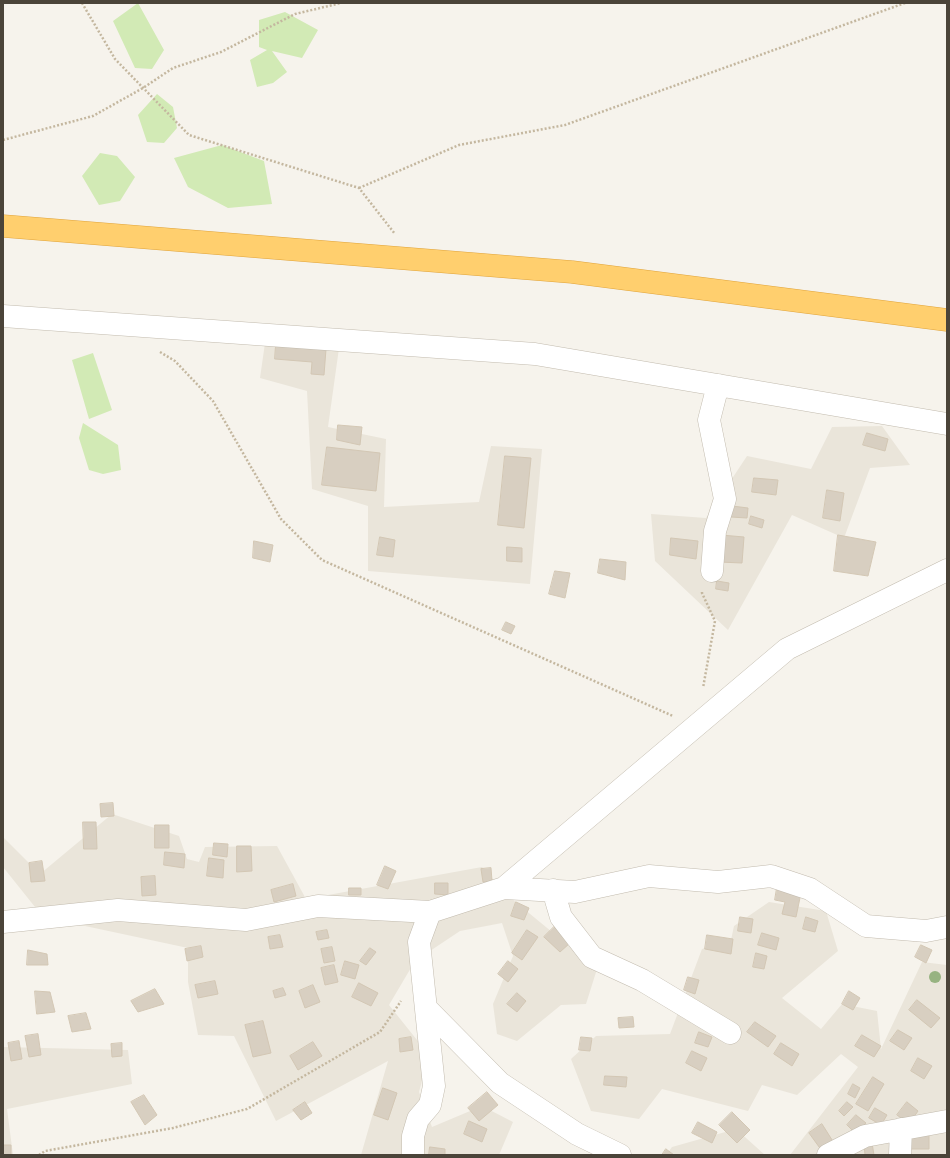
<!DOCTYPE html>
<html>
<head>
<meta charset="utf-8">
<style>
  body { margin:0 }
  #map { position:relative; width:950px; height:1158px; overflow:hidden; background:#f6f3ec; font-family:Quicksand,sans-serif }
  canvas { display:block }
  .frame { position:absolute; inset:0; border:4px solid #4b4439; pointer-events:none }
</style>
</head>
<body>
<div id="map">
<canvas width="950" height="1158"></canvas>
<div class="frame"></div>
</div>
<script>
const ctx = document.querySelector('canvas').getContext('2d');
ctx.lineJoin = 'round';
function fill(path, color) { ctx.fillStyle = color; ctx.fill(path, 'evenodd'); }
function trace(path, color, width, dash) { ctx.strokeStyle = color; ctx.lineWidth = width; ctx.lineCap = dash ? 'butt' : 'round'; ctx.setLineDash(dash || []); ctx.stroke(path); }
fill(new Path2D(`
  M340,341L328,427L386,439L384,507L479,502L491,446L542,449L530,584L368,571V506L312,489L307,391L260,378L265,343Z
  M882,426L910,465L870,468L844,538L792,515L728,630L655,561L651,514L706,518L747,456L811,469L832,427Z
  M112,814L179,836L187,859L199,862L205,847L277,846L306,899L482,867L507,895L597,969L586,1004L561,1005L517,1041L497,1034L493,1004L513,956L502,923L460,931L415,961L389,1005L429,1055L419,1092L432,1127L482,1106L513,1122L499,1155H361L388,1061L276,1121L234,1036L198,1035L188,982V948L43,917L3,867V837L40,874Z
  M769,902L826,911L838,951L782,998L821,1029L842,1004L877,1011L881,1049L922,962L947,965V1155H790L858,1067L841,1054L797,1095L762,1085L748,1111L662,1089L639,1119L591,1111L571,1059L596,1036L670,1034L702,949L731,940L734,926Z
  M3,1047L128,1050L132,1084L7,1109L13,1155H3Z
  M736,1129L765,1155H666L672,1147Z`), '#eae5da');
fill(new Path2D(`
  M138,3L164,50L152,69L135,68L113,21Z
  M285,12L318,30L302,58L272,51L287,72L273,83L257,87L250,60L267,50L259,47V20Z
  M157,94L173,107L177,128L164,143L147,142L138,115Z
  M222,145L264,161L272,204L228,208L188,187L174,158Z
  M100,153L117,156L135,177L120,201L99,205L82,176Z
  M93,353L112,410L89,419L72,360Z
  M83,423L118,445L121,470L103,474L89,470L79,438Z`), '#d2eab5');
const building = new Path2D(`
  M276,345L326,349L324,375L311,374L312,362L275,359Z
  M338,425L362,427L360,445L337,440Z
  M867,433L888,439L885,451L863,445Z
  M327,447L380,453L376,491L322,485Z
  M505,456L531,458L524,528L498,525Z
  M754,478L778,480L776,495L752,492Z
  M827,490L844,493L840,521L823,518Z
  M732,506L748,508L747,518L731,517Z
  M751,516L764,520L762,528L749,524Z
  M721,535L744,537L742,563L719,562Z
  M838,535L876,542L868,576L834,571Z
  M380,537L395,540L393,557L377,555Z
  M671,538L698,541L696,559L670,555Z
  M254,541L273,545L270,562L253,558Z
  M507,547L522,548V562L507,561Z
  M600,559L626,562L625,580L598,573Z
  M555,571L570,573L565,598L549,594Z
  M717,581L729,583L728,591L716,589Z
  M506,622L515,626L511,634L502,630Z
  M113,803L114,816L101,817L100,804Z
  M83,822H96L97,849H84Z
  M155,825H169V848H155Z
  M214,843L228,844L227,857L213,855Z
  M237,846H251L252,871L237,872Z
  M165,852L185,854L184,868L164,865Z
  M209,858L224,860L223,878L207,876Z
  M42,861L45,881L31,882L29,863Z
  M385,866L396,871L388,889L377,885Z
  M491,868L492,881L483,882L481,869Z
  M155,876L156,895L142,896L141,877Z
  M435,883H448V895L435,894Z
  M293,884L296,896L274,902L271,890Z
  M349,888H361V895H349Z
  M777,888L801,893L796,917L782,914L785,902L775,900Z
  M516,902L529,908L524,920L511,916Z
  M740,917L753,919L751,933L738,931Z
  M806,917L818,921L815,932L803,929Z
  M554,927L570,943L560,952L544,937Z
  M327,930L329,938L318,940L316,932Z
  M527,930L538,937L522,960L512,953Z
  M762,933L779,938L776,950L758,945Z
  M280,935L283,947L270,949L268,937Z
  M707,935L733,939L731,954L705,949Z
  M921,945L932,950L926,963L915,957Z
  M201,946L203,957L187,961L185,949Z
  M332,947L335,961L324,963L321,949Z
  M370,948L376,952L366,965L360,961Z
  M28,950L47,954L48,965H27Z
  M756,953L767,956L764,969L753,967Z
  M345,961L359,965L355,979L341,975Z
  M508,961L518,969L508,982L498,974Z
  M334,965L338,982L325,985L321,968Z
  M688,977L699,980L695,994L684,990Z
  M215,981L218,994L198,998L195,985Z
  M359,983L378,993L371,1006L352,997Z
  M313,985L320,1002L305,1008L299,991Z
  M283,988L286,995L275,998L273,991Z
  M155,989L164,1004L138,1012L131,1001Z
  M35,991L50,992L55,1012L37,1014Z
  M849,991L860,998L853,1010L842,1004Z
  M517,993L526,1001L517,1012L507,1004Z
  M917,1000L940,1018L931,1028L909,1010Z
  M86,1013L91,1029L72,1032L68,1016Z
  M633,1017L634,1027L619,1028L618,1018Z
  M263,1021L271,1053L253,1057L245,1025Z
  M755,1022L776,1036L768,1047L747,1032Z
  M898,1030L912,1038L904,1050L890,1041Z
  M699,1032L712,1037L708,1047L695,1043Z
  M38,1034L41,1055L29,1057L25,1036Z
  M862,1035L881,1046L874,1057L855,1046Z
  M411,1037L413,1050L400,1052L399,1039Z
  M581,1037L592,1038L590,1051L579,1050Z
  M19,1041L22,1059L11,1061L8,1043Z
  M313,1042L322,1056L298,1070L290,1056Z
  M122,1043V1056L112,1057L111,1044Z
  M781,1043L799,1054L792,1066L774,1054Z
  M692,1051L707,1058L701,1071L686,1063Z
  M918,1058L932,1066L924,1079L911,1071Z
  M605,1076L627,1077L626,1087L604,1085Z
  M873,1077L884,1084L868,1111L856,1104Z
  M853,1084L860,1088L855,1098L848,1094Z
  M383,1088L397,1093L388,1120L374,1115Z
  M487,1092L498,1105L479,1121L468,1108Z
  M144,1095L157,1115L145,1125L131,1102Z
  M305,1102L312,1113L301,1120L293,1110Z
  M847,1102L853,1107L844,1116L839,1111Z
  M907,1102L918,1111L909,1124L897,1115Z
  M875,1108L887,1115L881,1125L869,1118Z
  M732,1112L750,1130L737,1143L719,1125Z
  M856,1115L866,1123L856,1134L847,1125Z
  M469,1121L487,1129L482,1142L464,1134Z
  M698,1122L717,1132L712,1143L692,1133Z
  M822,1124L834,1143L822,1151L809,1133Z
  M909,1134H929V1149H909Z
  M872,1143L874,1155H865L864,1144Z
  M3,1145H11V1155H3Z
  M430,1147L445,1149V1155H429Z
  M666,1149L674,1155H662Z`);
fill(building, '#d8cfc1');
trace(building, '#d3c7b4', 1);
const minor = new Path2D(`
  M3,316L535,354L947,424
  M712,571L715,531L725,499L709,420L718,385
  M504,888L575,892L649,876L718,882L771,876L810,889L866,926L926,931L947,927
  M553,890L561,917L592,957L642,980L730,1033
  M3,922L118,910L246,920L318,906L430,912L504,888L787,649L947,570
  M426,1008L500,1083L577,1134L620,1155
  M413,1155V1136L418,1119L430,1105L434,1086L419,942L430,912
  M828,1155L865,1136L947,1121
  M900,1155L901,1129`);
const highway = new Path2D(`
  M3,226L572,272L947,320`);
trace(minor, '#c2bbae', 23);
trace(highway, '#e0a43c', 23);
trace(new Path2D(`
  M82,3L115,59L189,135L359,188L395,234
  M3,140L93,116L143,88L173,68L221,52L295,14L341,3
  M359,188L459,145L565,125L905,3
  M160,352L175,361L213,401L281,519L322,560L673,716
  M702,592V593L715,621L703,688
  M39,1155L45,1151L173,1128L247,1109L380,1032L401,1001`), '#c4b79f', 2.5, [2, 2]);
trace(minor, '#fff', 22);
trace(highway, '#ffcf6e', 22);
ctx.fillStyle = '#97b381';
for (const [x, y] of [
  [935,977]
]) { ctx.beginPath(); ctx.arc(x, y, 6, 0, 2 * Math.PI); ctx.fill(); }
</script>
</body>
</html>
